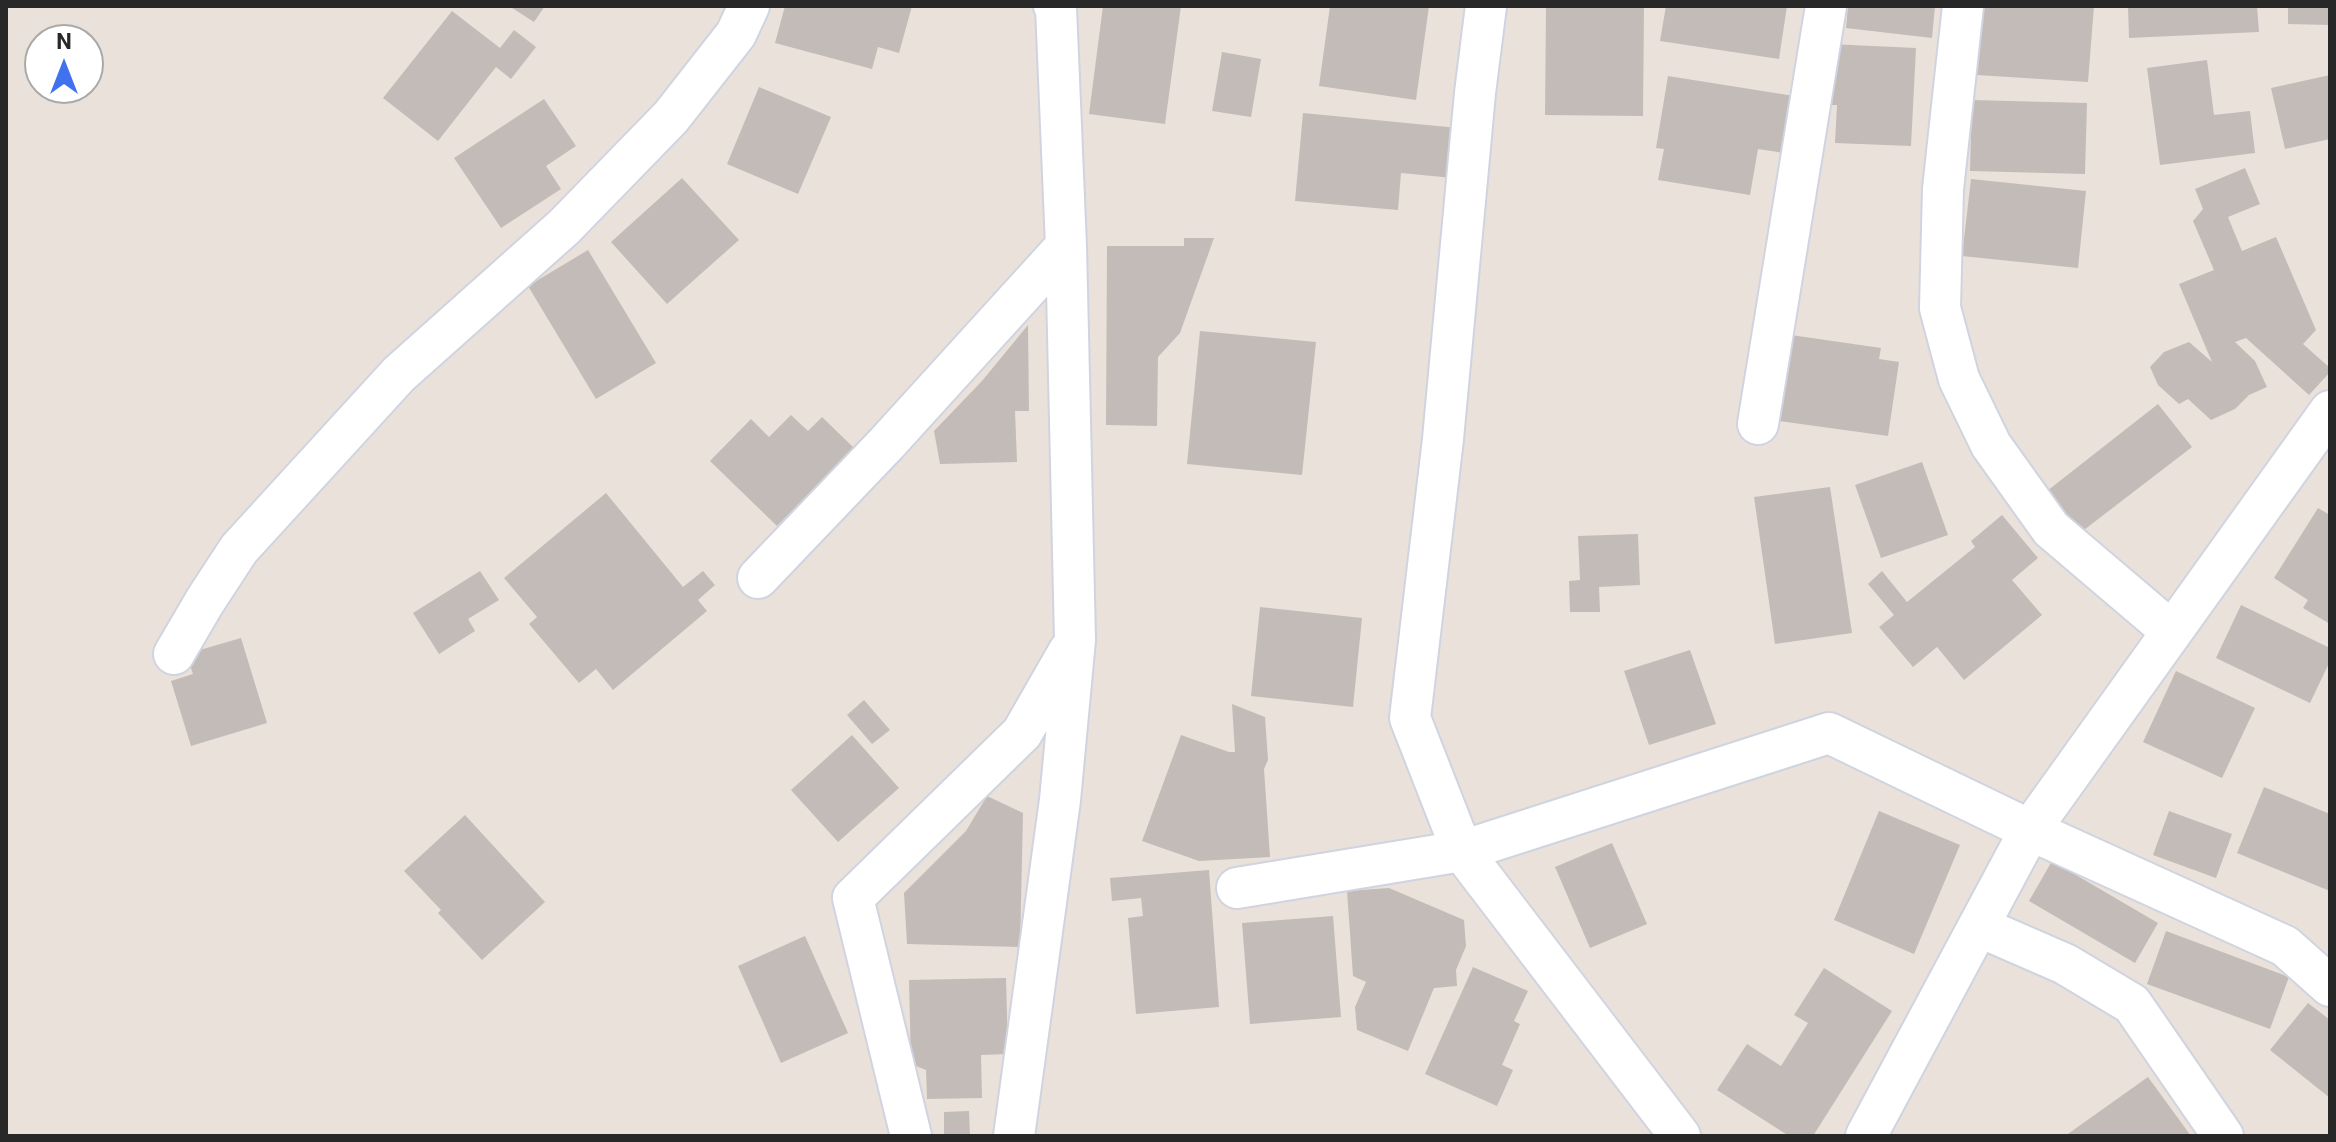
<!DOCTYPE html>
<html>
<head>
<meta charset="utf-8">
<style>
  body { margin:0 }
  #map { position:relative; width:2336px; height:1142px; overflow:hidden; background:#eae1da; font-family:Roboto,sans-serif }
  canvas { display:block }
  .frame { position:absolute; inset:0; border:8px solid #282828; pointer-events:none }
  .north { position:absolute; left:24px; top:24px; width:80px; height:80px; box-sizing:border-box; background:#fff; border:2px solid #a9a9a9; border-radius:50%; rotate:0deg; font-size:22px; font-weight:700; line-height:32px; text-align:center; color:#282828 }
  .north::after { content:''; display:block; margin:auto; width:28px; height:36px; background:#4072f0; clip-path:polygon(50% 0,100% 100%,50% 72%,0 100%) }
</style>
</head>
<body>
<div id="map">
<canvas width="2336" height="1142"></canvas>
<div class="frame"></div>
<div class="north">N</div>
</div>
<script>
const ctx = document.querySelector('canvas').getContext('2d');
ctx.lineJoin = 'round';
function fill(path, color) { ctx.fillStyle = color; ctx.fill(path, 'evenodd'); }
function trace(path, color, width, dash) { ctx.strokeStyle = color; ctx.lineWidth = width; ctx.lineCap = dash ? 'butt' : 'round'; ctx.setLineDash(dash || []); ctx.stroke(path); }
fill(new Path2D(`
  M509,6H545L534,22Z
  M785,6H912L899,53L878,47L872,69L775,43Z
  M1103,6H1181L1165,124L1089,114Z
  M1330,6H1429L1416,100L1319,86Z
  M1546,6H1644L1643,116L1545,115Z
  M1666,6H1787L1779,59L1660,41Z
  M1848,6H1935L1932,38L1846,28Z
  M1982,6H2094L2088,82L1977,75Z
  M2128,6H2257L2259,32L2129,38Z
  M2288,6H2330V25L2288,24Z
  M452,11L500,48L514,30L536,47L511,79L496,67L438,141L383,98Z
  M1829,44L1916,48L1911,146L1835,143L1837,105H1826Z
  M1222,52L1261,59L1251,117L1212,111Z
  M2207,60L2214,115L2250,111L2255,153L2160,165L2147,68Z
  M2330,75V139L2285,149L2271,88Z
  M1668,76L1794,96L1784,153L1758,149L1750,195L1658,180L1664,149L1656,148Z
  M759,87L831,117L798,194L727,164Z
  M544,99L576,146L546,166L561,189L501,228L454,158Z
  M1972,100L2087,103L2085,174L1970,171Z
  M1303,113L1458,128L1453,178L1401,173L1398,210L1295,201Z
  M2245,168L2260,204L2228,217L2242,251L2276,237L2316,330L2303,344L2330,368V372L2309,395L2246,338L2235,342L2255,361L2267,387L2249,395L2235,409L2211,420L2188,399L2179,404L2158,385L2150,367L2164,352L2189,342L2212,362L2179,284L2214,270L2193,221L2203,209L2195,189Z
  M682,178L739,240L667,304L611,242Z
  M1971,179L2086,191L2078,268L1962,256Z
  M1184,238H1214L1180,333L1158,357L1157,426L1106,425L1107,246H1184Z
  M588,250L656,363L596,399L528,286Z
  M1028,325L1029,411H1015L1017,462L940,464L934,431L982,381Z
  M1200,331L1316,342L1302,475L1187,464Z
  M1791,335L1881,348L1879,359L1899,362L1888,436L1779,421Z
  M2158,404L2192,447L2080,533L2047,491Z
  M791,415L808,431L822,417L854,448L777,526L710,461L751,419L769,437Z
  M1922,462L1948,535L1881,558L1855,485Z
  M1830,487L1852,633L1775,644L1754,497Z
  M606,493L683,587L703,571L715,585L698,600L707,611L613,690L596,669L579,683L529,624L537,617L504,578Z
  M2318,508L2330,515V624L2303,608L2308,600L2274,578Z
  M2002,515L2038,558L2012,580L2042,615L1964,680L1937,647L1913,667L1879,627L1894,615L1868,584L1882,571L1907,602L1975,547L1971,541Z
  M1638,534L1640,585L1599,587L1600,612H1570L1569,581L1580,580L1578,536Z
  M480,571L499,600L468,619L475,631L439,654L413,613Z
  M2241,605L2330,648V661L2310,703L2216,658Z
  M1260,607L1362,618L1353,707L1251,696Z
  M241,638L267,723L191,746L171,681L193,674L186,654Z
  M1690,650L1716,724L1649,745L1624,671Z
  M2176,671L2255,708L2222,778L2143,742Z
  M864,700L890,730L872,744L847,715Z
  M1232,704L1265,717L1268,760L1264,769L1270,857L1199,861L1142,841L1181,735L1229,752H1235Z
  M852,735L899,788L838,842L791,790Z
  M2264,787L2330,814V891L2237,853Z
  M987,796L1023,813L1020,947L907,944L904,893L966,831Z
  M1879,811L1960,845L1914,954L1834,920Z
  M2169,811L2232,834L2216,878L2153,855Z
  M465,815L545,902L482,960L438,913L441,910L404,871Z
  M1612,843L1647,924L1590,948L1555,867Z
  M2052,861L2158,923L2135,963L2029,901Z
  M1209,870L1219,1007L1136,1014L1128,918L1143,916L1141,898L1112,901L1110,878Z
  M1389,888L1464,920L1466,946L1456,970L1457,986L1434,988L1408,1051L1357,1030L1355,1007L1366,982L1353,976L1347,891Z
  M1333,916L1341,1017L1250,1024L1242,923Z
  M2166,931L2289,977L2270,1029L2147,984Z
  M805,936L848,1033L781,1063L738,966Z
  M1473,967L1528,991L1514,1021L1520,1024L1502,1065L1513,1070L1497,1106L1425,1074Z
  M1824,968L1892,1011L1813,1136H1789L1717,1090L1747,1044L1781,1066L1808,1023L1794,1015Z
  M1006,978L1008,1054L981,1055L982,1098L927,1099L926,1070L911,1064L909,980Z
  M2308,1003L2330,1020V1098L2270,1050Z
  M2148,1077L2191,1136H2065Z
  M969,1111L970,1136H944V1112Z`), '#c2bbb7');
const minor = new Path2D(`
  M1486,6L1475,93L1443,439L1410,718L1462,851L1680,1136
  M1963,6L1943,189L1940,308L1959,379L1991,445L2051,529L2171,631
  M1758,424L1826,6
  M758,578L887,443L1066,246
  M174,654L205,601L239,549L399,374L564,227L671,117L736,34L749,6
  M1237,888L1462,851L1829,733L2030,830L2285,946L2330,986
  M1980,927L2065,964L2132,1004L2223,1136
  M911,1136L853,898L1022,733L1069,651
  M1014,1136L1060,800L1075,640L1066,246L1056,7L1054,6
  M1866,1136L2030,830L2330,411`);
trace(minor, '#cfd4e0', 44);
trace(minor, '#fff', 40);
</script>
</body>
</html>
